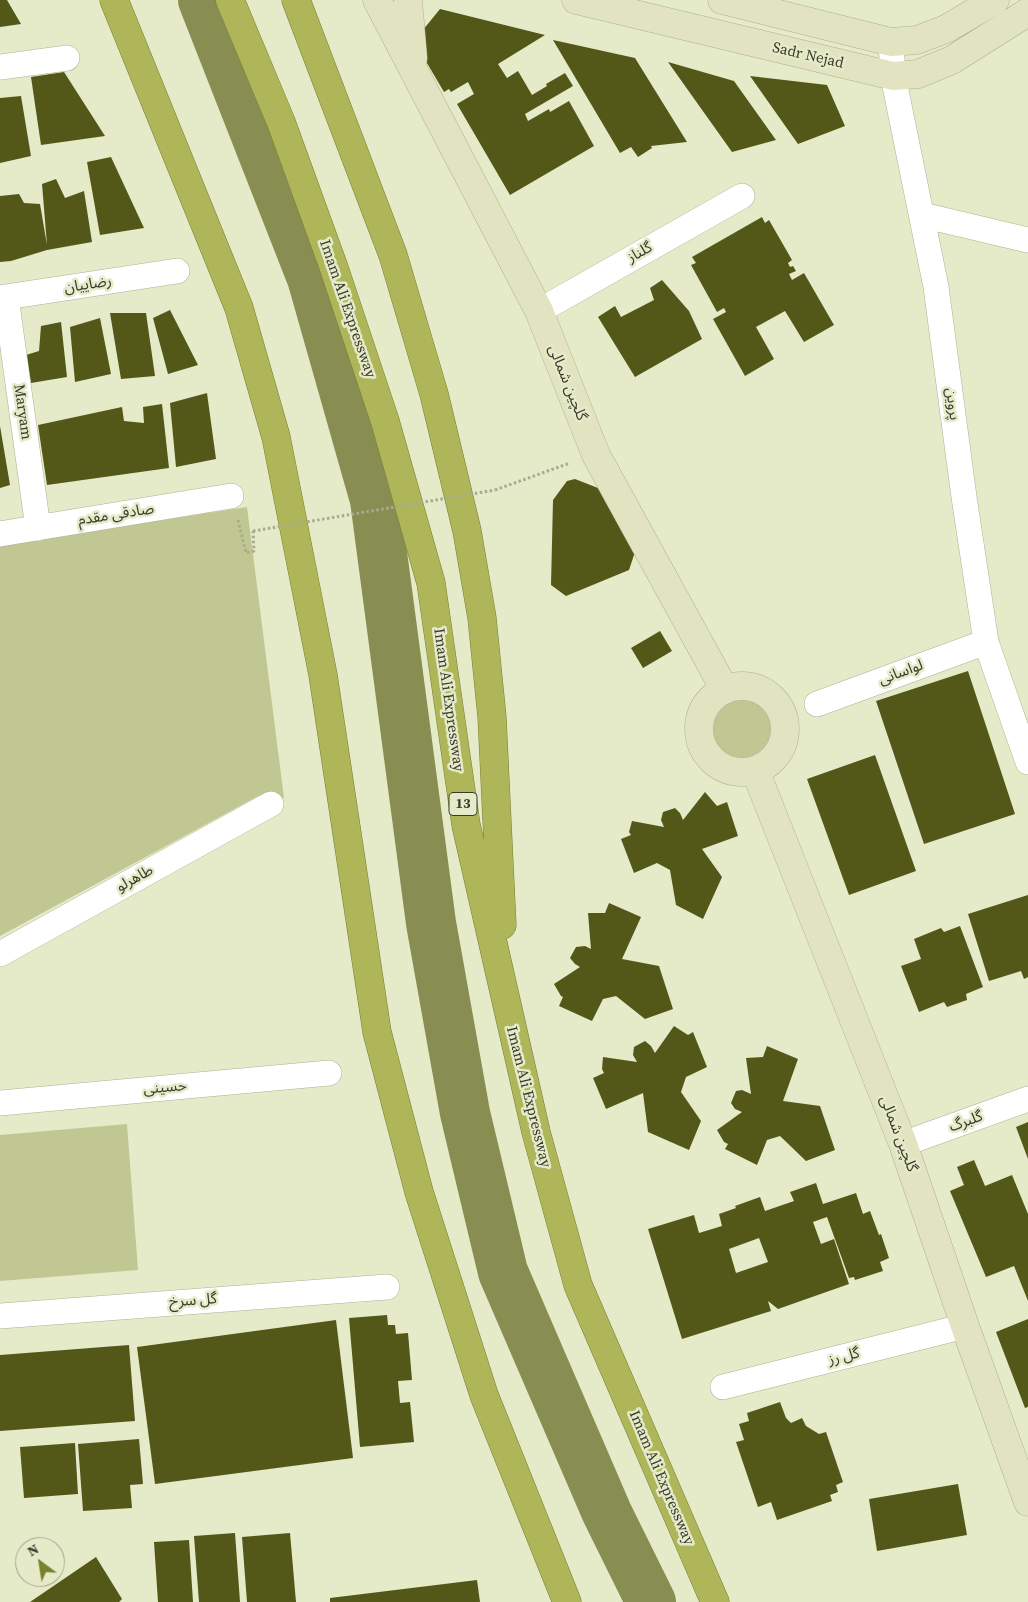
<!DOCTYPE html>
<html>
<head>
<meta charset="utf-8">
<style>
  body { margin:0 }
  #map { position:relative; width:1028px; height:1602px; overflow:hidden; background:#e5eac9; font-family:"Source Serif 4",serif }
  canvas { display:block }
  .north { position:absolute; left:15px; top:1537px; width:50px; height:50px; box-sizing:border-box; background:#e5eac9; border:1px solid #a0a48b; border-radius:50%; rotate:329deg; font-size:14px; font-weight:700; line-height:20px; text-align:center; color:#383a2d }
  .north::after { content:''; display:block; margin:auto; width:18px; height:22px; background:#7a812c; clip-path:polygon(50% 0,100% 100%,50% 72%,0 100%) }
</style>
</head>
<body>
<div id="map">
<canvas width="1028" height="1602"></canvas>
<div class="north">N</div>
</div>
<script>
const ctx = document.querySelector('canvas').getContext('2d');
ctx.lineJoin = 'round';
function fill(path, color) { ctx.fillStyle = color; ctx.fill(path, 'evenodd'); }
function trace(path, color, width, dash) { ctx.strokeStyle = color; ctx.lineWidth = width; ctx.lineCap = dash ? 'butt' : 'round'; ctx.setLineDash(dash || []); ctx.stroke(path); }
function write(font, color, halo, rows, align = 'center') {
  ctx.font = font + ' "Source Serif 4","Noto Sans Arabic",serif'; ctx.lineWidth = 5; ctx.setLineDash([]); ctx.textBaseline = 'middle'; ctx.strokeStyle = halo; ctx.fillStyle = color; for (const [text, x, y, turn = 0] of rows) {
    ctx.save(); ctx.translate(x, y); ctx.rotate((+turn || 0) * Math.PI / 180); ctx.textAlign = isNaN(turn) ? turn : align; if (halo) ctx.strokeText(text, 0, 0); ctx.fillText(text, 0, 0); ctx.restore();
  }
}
fill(new Path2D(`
  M247,507L284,798L260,795L0,936V545Z
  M708 729a35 35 0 1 1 70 0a35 35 0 1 1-70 0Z
  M127,1124L138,1270L0,1281V1135Z`), '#c1c793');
trace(new Path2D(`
  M203,0L312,278L375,500L431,923L465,1113L503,1272L607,1513L651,1602`), '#888e51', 50);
fill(new Path2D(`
  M0,0H7L21,24L0,27Z
  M440,9L545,35L498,64L507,78L518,71L532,95L547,86L546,84L565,73L573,86L525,114L528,121L549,109L550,112L569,101L594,146L510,195L457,104L474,94L468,82L451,92L449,89L444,92L414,41Z
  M553,40L635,58L687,142L651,146L652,148L638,157L631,147L620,153Z
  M668,62L734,81L776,140L732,152Z
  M64,72L105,136L41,145L31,77Z
  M750,76L827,85L845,126L798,144Z
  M21,96L31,156L0,163V98Z
  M111,157L144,228L100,235L87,162Z
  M56,179L65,198L84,191L92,242L47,250L11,261L0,262V196L19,194L24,203L40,204L47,245L42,184Z
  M762,217L765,223L769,220L792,260L788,263L790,267L793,266L796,271L789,274L792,280L804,273L834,325L804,342L785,311L756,327L774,359L745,376L713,319L726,312L724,308L717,312L691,265L696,263L692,257Z
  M662,280L689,311L702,339L635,377L598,317L615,306L621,317L654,300L650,288Z
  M170,310L198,365L168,374L153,318Z
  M110,313H146L155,376L121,379Z
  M100,318L111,374L75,382L70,327Z
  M61,322L67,377L31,383L26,355L39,351L41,326Z
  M207,393L216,459L176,467L170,403Z
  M162,404L169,468L47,485L38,425L122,407L124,421L144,423L143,407Z
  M0,426L10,485L0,488Z
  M575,479L603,490L635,552L629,570L566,596L551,585L553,500L567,481Z
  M660,631L672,651L643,668L631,648Z
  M968,671L1015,814L924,844L876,701Z
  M875,755L916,871L849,895L807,779Z
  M705,792L717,806L727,802L738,836L702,849L722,877L703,919L676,905L670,870L657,863L634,873L621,839L631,835L629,832L632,821L664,827L661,820L663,812L675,808L680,813L683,820Z
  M1028,895V977L1024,979L1021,971L989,981L968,914Z
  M609,903L641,917L622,959L659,966L673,1009L645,1019L616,996L603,999L592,1021L559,1006L563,997L561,996L554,984L580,967L575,964L570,958L576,947L585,946L591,949L588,913H605Z
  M960,926L983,987L966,994L967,1000L947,1007L944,1002L919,1012L901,966L921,959L914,939L941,928L944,932Z
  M674,1026L688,1035L693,1032L707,1067L686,1077L681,1092L701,1121L689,1150L648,1132L643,1093L606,1109L593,1078L604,1073L602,1069L603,1057L637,1062L633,1055L634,1047L645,1041L651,1046L655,1053Z
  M767,1046L798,1059L783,1101L820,1106L835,1150L806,1161L780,1136L767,1140L757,1165L725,1149L728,1144L724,1142L717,1130L742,1112L735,1109L731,1103L736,1091L742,1090L751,1094L746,1058L763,1057Z
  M1028,1122V1159L1016,1127Z
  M974,1160L985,1186L1012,1175L1028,1214V1301L1014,1266L986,1277L950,1191L964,1185L957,1167Z
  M816,1183L823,1204L856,1193L863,1214L870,1211L879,1235L881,1234L889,1258L880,1262L883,1271L855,1280L854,1277L849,1278L827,1217L813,1222L821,1244L834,1239L849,1284L778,1309L768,1301L771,1311L682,1339L648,1229L694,1215L699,1233L722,1226L719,1214L736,1208L735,1206L760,1197L765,1211L794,1201L790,1192ZM759,1238L768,1262L736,1273L729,1249Z
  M387,1315L388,1325H395L396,1334L408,1333L412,1380L398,1381L400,1403L410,1402L414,1442L360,1447L349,1318Z
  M1028,1319V1407L1025,1408L996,1332Z
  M336,1320L353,1458L155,1484L137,1347Z
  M129,1345L135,1421L0,1431V1355Z
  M780,1402L786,1418L791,1423L802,1418L806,1426L819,1434L826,1432L843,1482L836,1485L838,1492L830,1495L832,1501L777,1520L771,1502L758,1507L736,1442L744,1440L739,1424L749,1421L747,1413Z
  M139,1439L143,1484L130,1485L132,1508L83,1511L78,1444Z
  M75,1443L78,1494L24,1498L20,1447Z
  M958,1484L967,1535L877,1551L869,1499Z
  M235,1533L240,1602H199L194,1536Z
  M290,1533L296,1602H247L242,1537Z
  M189,1540L193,1602H158L154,1542Z
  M96,1557L122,1599L119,1602H30Z
  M477,1580L480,1602H330V1598Z`), '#535819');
const minor = new Path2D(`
  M891,42L893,76L936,287L964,497L986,642L1028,762
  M0,67L67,58
  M922,215L1028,240
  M6,297L38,528
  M0,298L177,271
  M539,311L742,196
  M0,534L231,496
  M817,704L986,642
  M0,954L271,804
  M0,1103L329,1073
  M903,1144L1028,1099
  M0,1316L387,1287
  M723,1387L965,1326`);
const secondary = new Path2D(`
  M377,0L539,311L596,455L725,690
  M408,0L413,58
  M576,0L893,76L918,74L952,60L1028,12
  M722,0L891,42L917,40L946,29L995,0
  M699 729a43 43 0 1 1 86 0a43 43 0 1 1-86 0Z
  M755,770L903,1144L965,1326L1028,1502`);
const trunk = new Path2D(`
  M114,0L239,308L276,437L323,675L377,1032L419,1192L484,1395L567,1602
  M230,0L281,122L334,268L385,421L431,583L466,825L536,1132L578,1285L715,1602
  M296,0L393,255L434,394L467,531L482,618L492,717L502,925`);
trace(minor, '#adb192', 26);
trace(secondary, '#adb192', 29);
trace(trunk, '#787e30', 29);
trace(new Path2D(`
  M495,490L570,463
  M238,520L246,553L254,551L253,531
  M783,716L792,712`), '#a7ab91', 3, [2.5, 2.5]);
trace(minor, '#fff', 25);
trace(secondary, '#e1e3c1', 28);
trace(trunk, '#afb65a', 28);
trace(new Path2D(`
  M253,531L495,490`), '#a7ab91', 3, [2.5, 2.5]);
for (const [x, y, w] of [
  [463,804,28]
]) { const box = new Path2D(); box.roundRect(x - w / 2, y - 11.5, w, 23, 4); ctx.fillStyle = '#e5eac9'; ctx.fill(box); trace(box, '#383a2d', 1); }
write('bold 14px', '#383a2d', null, [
  ["13",463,804]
]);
write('15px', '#383a2d', '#e5eac9', [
  ["Sadr Nejad",808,56,13],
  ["گلناز",640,253,-29],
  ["رضاییان",88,285,-9],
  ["Imam Ali Expressway",347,309,71],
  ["گلچین شمالی",567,383,68],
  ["پروین",952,404,83],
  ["Maryam",22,412,82],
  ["صادقی مقدم",116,515,-9],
  ["لواسانی",901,673,-20],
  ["Imam Ali Expressway",448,700,82],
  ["طاهرلو",135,879,-29],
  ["حسینی",165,1088,-5],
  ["Imam Ali Expressway",528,1097,76],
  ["گلبرگ",966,1122,-20],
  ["گلچین شمالی",898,1134,69],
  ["گل سرخ",193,1301,-4],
  ["گل رز",844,1357,-14],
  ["Imam Ali Expressway",661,1478,67]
]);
</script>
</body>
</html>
